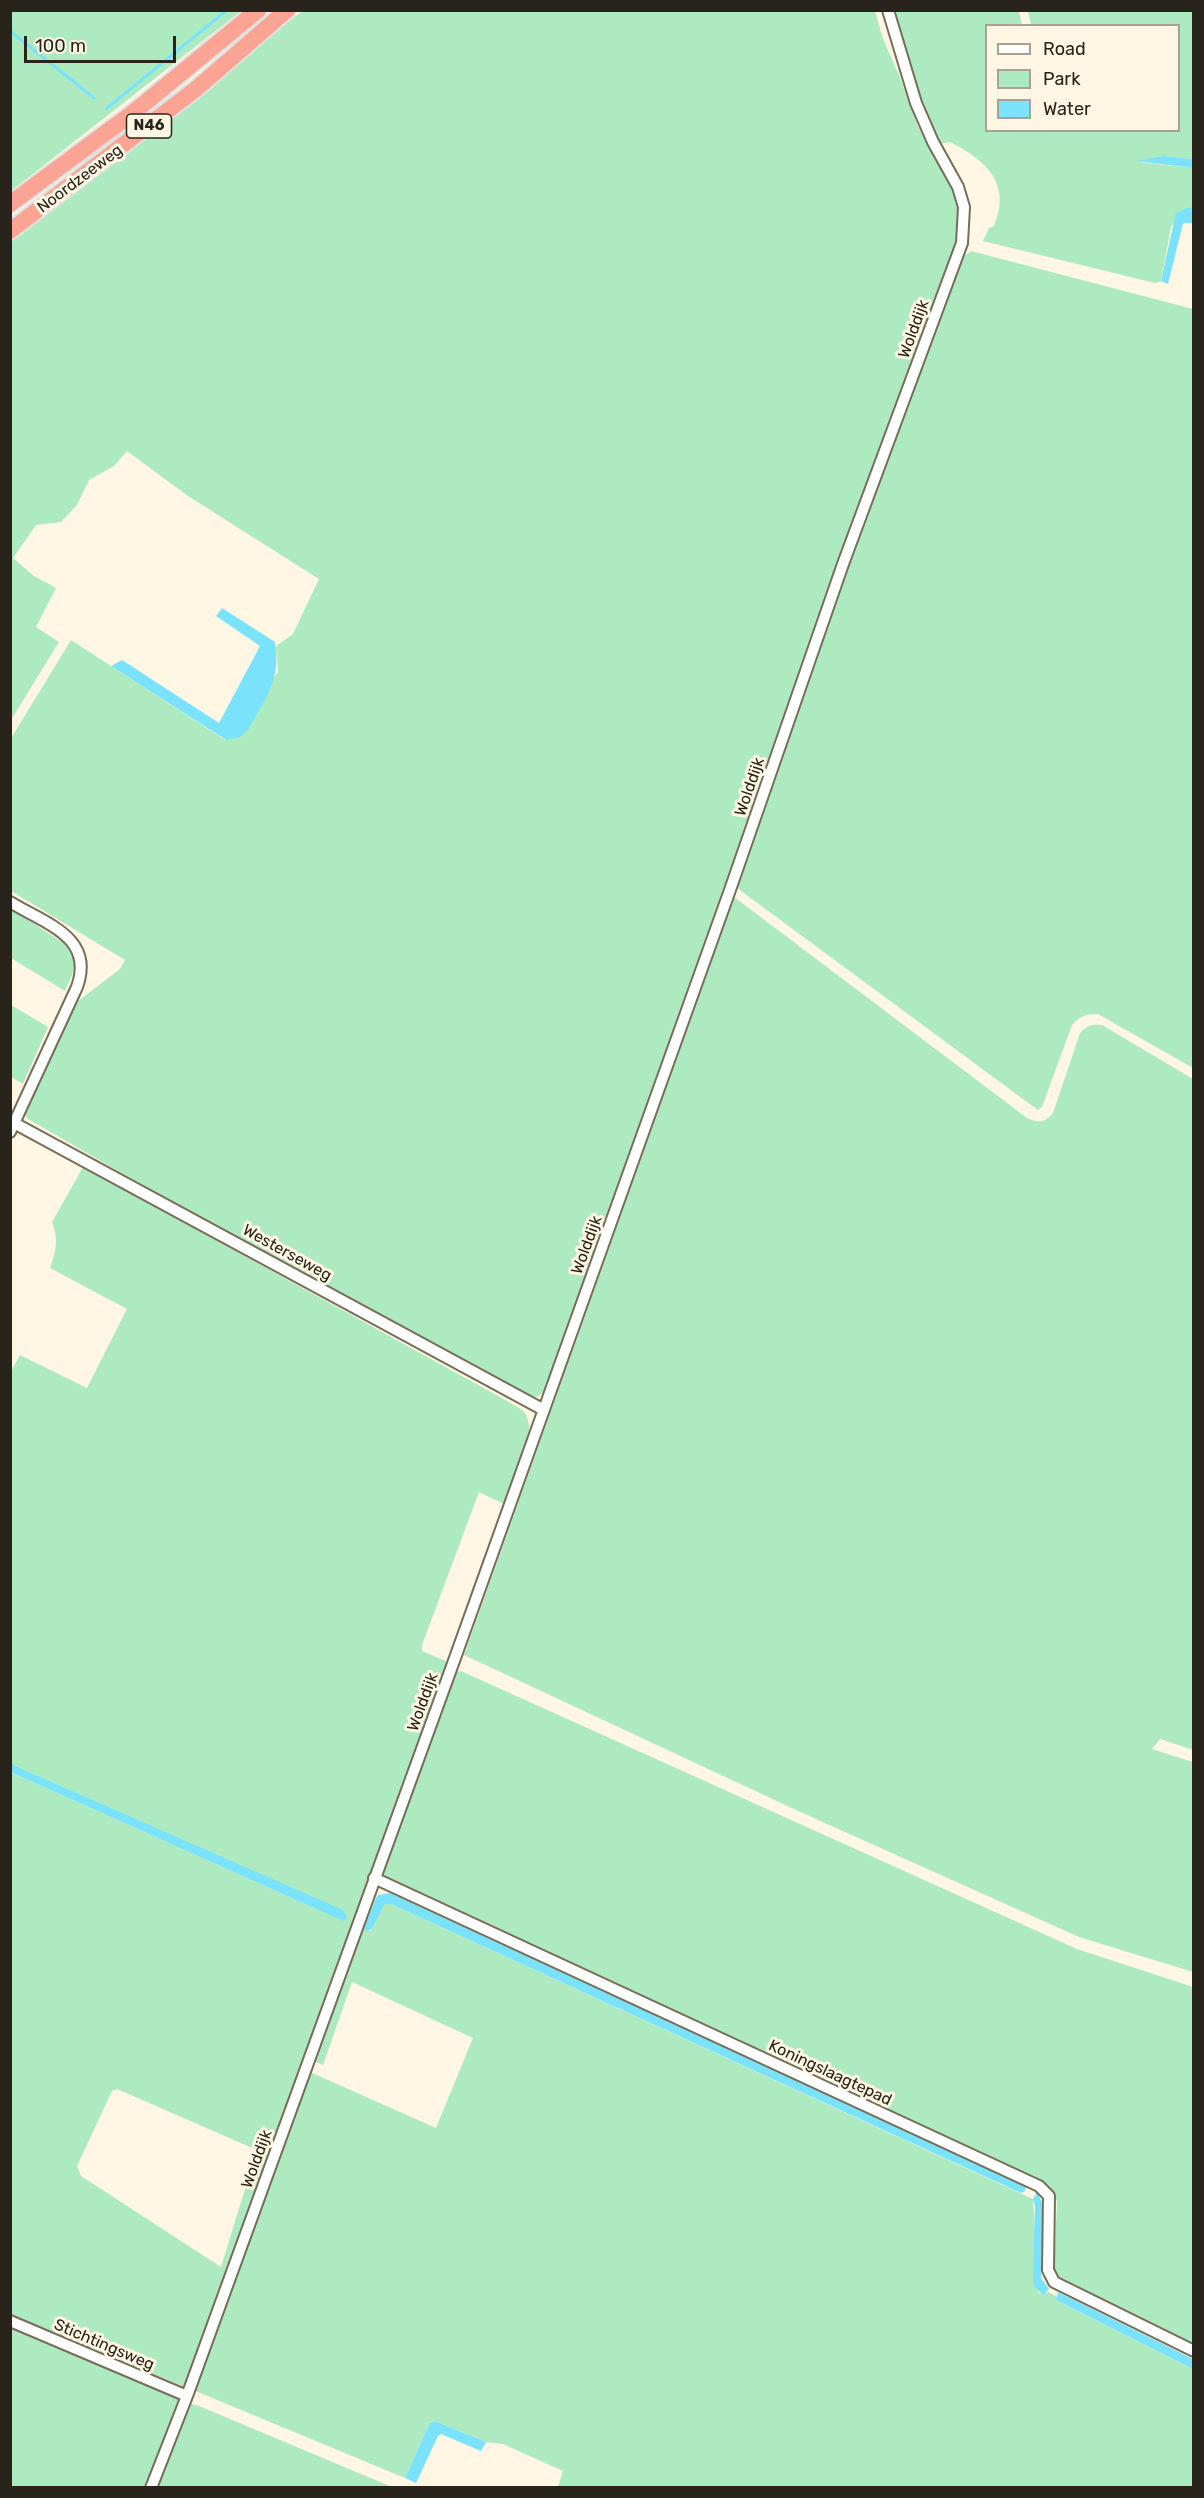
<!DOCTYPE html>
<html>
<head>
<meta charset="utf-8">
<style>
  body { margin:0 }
  #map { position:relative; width:1204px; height:2498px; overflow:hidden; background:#fff6e3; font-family:Rubik,sans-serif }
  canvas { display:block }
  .frame { position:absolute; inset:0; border:12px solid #28241b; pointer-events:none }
  .legend { position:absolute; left:985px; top:24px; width:195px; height:108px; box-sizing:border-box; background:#fff6e3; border:2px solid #a9a293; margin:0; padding:8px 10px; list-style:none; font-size:18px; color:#28241b }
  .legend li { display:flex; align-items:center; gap:12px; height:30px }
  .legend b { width:30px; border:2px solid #a9a293 }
  .scale { position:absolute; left:24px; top:36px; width:152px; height:27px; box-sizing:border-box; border:3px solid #28241b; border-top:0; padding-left:8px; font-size:18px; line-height:21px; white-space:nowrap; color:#28241b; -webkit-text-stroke:4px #fff6e3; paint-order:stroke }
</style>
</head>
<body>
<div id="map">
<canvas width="1204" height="2498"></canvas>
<div class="frame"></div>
<ul class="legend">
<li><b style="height:8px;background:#fff"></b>Road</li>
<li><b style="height:16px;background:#aeeac0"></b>Park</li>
<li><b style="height:16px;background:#7be2fc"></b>Water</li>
</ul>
<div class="scale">100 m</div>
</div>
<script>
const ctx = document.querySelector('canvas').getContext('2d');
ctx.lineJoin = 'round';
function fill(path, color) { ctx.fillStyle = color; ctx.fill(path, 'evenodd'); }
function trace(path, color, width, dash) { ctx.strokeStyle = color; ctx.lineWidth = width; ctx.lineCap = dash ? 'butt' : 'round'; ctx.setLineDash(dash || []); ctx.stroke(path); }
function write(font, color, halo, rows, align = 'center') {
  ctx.font = font + ' Rubik,sans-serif'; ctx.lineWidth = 6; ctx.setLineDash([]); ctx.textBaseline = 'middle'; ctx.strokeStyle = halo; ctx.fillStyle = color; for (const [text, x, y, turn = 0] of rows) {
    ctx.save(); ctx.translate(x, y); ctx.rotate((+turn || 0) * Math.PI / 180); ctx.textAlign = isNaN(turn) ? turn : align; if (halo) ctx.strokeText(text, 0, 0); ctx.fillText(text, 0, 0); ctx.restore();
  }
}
fill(new Path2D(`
  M10,11L11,10L241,11L11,191Z
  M302,11H875L883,39L899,75L918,127L948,178L957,200L958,218L954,253L691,992L546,1390L537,1397L529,1396L490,1375L146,1187L28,1119L25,1115L74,1004L120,969L125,960L11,891L10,740L71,640L225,740L278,672L276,646L293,634L319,579L188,496L127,451L114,466L89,480L77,505L61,522L36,525L13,558L34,576L56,588L36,627L59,642L11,720V240L125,155Z
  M892,11H1019L1022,25L986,26V130H1178V26L1031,25L1028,11H1193V159L1164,156L1139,162L1193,168V208L1190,207L1171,227L1161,281L1155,283L983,241L989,228L994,226C1012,184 986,160 950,142L939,144L920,101Z
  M971,251L1193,309V1068L1098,1014C1086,1014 1080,1016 1072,1025L1042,1107L1038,1110L737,888L814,660L962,257Z
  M734,897L1027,1118C1038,1123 1045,1123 1053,1113L1080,1033C1088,1025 1091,1024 1102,1025L1193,1079V1750L1160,1739L1152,1749L1193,1762V1972L1079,1937L796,1810L464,1655Z
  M10,908L71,948C79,964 72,976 65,991L11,958Z
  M11,1005L48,1027L23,1084L11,1077Z
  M83,1167L509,1402C514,1405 522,1409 525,1413C539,1435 514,1482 506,1505L479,1492L422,1645V1651L448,1662L185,2387L11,2315V1772L316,1909L318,1900L11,1764V1371L20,1355L87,1388L127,1309L50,1268C56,1251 59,1240 52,1222ZM117,2089L257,2150L221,2267L81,2176L77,2166L112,2091Z
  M461,1671L1077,1949L1193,1987V2347L1059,2280L1054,2274L1057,2201L1049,2186L1035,2177L381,1876L455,1672Z
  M385,1904H391L1033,2199L1039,2294L1048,2292L1056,2296L1058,2301L1193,2369V2487H558L563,2471L503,2444L486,2442L435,2421L430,2423L405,2478L193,2390L310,2072L436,2128L473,2038L352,1982L323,2065L314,2061L364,1928L370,1931L372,1929Z
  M10,2326L170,2394L179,2401L147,2487H11Z
  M188,2403L199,2406L392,2487L157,2488Z`), '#aeeac0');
fill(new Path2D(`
  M1164,156L1193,159V168L1136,161Z
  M1190,207L1193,208V223H1183L1168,284L1161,281L1176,213Z
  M222,608L275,642C281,681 266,697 248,730L240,737L226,740L111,666L122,660L219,723L260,646L216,616Z
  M11,1764L343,1910L347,1917L344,1921L316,1909L24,1778L11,1772Z
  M390,1893L1026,2186L1025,2191L1021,2193L391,1904H385L372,1929L367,1931L364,1928L376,1898L378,1895Z
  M1037,2192L1043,2204L1041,2278L1049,2289L1043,2295L1034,2286L1033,2278L1035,2206L1033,2199Z
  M1058,2292L1193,2359V2369L1058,2301L1056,2299Z
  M435,2421L486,2442L481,2451L441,2434L438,2436L416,2483L405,2478L430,2423Z`), '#7be2fc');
trace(new Path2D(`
  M10,31L94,98
  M106,109L227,10`), '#7be2fc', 3);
const minor = new Path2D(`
  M10,902C46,924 95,937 77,987L10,1132
  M14,1123L544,1410
  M374,1878L1039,2186L1049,2196L1048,2270L1054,2282L1194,2351
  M10,2321L187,2396
  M151,2488L187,2396L455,1658L730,890L843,564L962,243L964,207L958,187L933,142L916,103L888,10`);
const trunk = new Path2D(`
  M10,204L134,112L258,10
  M10,231L196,89L287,10`);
trace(minor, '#776d58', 14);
trace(trunk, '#e1e0df', 20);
trace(minor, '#fff', 10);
trace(trunk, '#fca493', 16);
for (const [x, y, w] of [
  [149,126,45]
]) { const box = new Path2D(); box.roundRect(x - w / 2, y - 12, w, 24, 4.5); ctx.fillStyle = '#fff6e3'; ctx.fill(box); trace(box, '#28241b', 1.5); }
write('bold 15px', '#28241b', null, [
  ["N46",149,126]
]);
write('16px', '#28241b', '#fff6e3', [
  ["Noordzeeweg",80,179,-37],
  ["Wolddijk",914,329,-70],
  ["Wolddijk",750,787,-71],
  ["Wolddijk",587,1245,-70],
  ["Westerseweg",287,1253,29],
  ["Wolddijk",423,1702,-70],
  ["Koningslaagtepad",830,2073,25],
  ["Wolddijk",257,2159,-70],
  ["Stichtingsweg",104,2345,23]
]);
</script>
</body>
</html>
